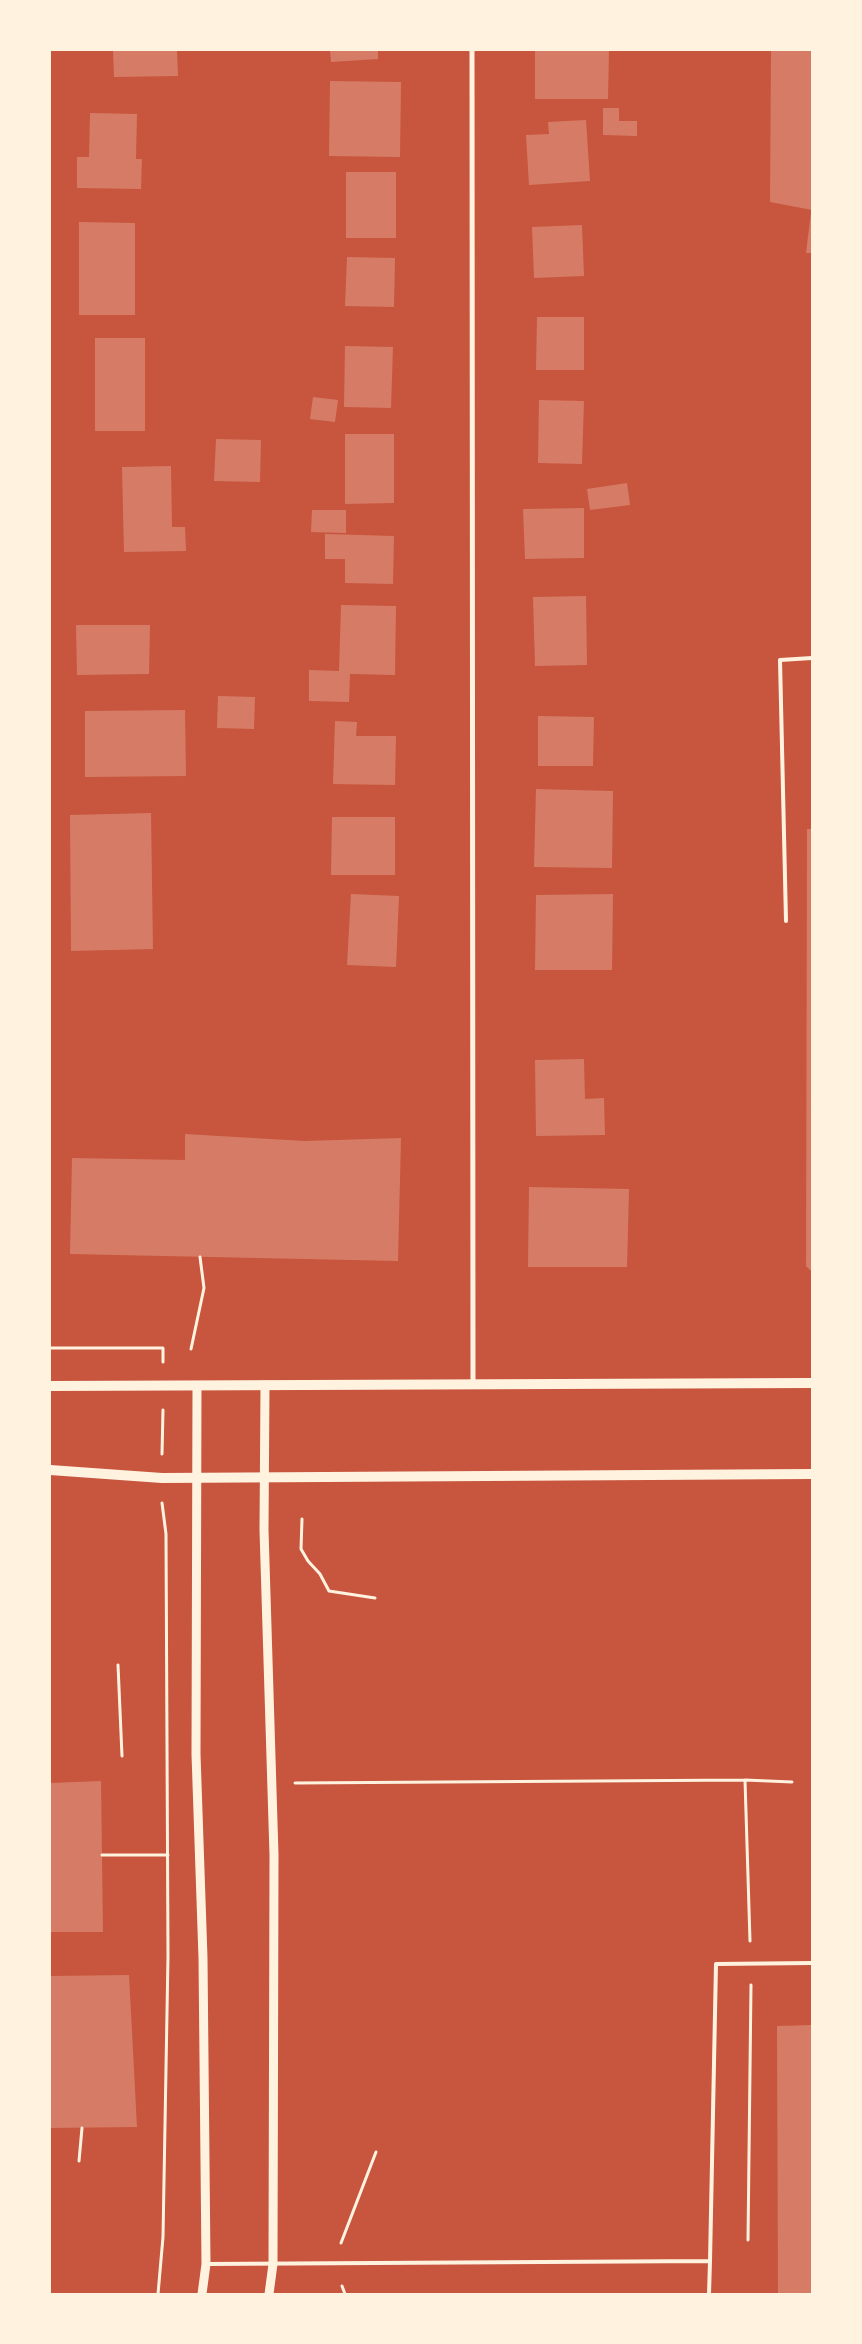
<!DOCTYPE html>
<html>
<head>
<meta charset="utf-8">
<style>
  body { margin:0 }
  #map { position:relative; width:862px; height:2344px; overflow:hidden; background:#c8553d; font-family:"DM Sans",sans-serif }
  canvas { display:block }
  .frame { position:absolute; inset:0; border:51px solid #fff3e0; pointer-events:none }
</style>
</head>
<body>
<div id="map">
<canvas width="862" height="2344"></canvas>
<div class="frame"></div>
</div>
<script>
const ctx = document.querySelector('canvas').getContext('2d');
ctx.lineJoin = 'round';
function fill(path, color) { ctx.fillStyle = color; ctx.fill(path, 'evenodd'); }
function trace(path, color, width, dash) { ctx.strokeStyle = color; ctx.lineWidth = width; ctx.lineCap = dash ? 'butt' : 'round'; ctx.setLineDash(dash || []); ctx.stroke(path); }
fill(new Path2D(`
  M113,50H177L178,76L114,77Z
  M330,50H378V59L331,62Z
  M535,50H609L608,99H535Z
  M771,50H812V210L770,202Z
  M330,81L401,82L400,157L329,156Z
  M603,108H619V121H637V136L603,135Z
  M90,113L137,114L136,159H142L141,189L77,188V157H89Z
  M586,120L590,181L529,185L526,135L549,134L548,122Z
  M346,172H396V238H346Z
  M811,212L812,253H806Z
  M79,222L135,223V315H79Z
  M582,225L584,276L534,278L532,227Z
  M347,257L395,258L394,307L345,306Z
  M537,317H584V370H536Z
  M95,338H145V431H95Z
  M345,346L393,347L391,408L344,407Z
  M313,397L338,400L335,422L310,419Z
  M539,400L584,401L582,464L538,463Z
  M345,434H394V503L345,504Z
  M216,439L261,440L260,482L214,481Z
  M171,466L172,527H185L186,551L124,552L122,467Z
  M627,483L630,505L590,510L587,489Z
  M584,508V558L525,559L523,509Z
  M312,510H346V533L311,532Z
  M325,534L394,536L393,584L345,583V559H325Z
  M586,596L587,665L535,666L533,597Z
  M341,605L396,606L395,675L350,674L349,702L309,701V670L339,671Z
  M76,625H150L149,674L77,675Z
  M218,696L255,697L254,729L217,728Z
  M185,710L186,776L85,777V711Z
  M538,716L594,717L593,766H538Z
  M335,721L357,722L356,736H396L395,785L333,784Z
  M536,789L613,791L612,868L534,867Z
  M151,813L153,949L71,951L70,815Z
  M332,817H395V875H331Z
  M807,829H812V1272L806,1266Z
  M351,894L399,896L396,967L347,965Z
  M613,894L612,970H535L536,895Z
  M584,1059L585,1099L604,1098L605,1135L536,1136L535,1060Z
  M185,1134L305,1141L401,1138L398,1261L70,1254L72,1158L185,1160Z
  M529,1187L629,1189L627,1267H528Z
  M101,1781L103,1932H50V1783Z
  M129,1975L137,2127L50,2128V1976Z
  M812,2025V2294H778L777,2026Z`), '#d67c66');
trace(new Path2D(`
  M50,1348H163V1362
  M191,1349L204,1288L200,1257
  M162,1454L163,1410
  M302,1519L301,1549L308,1561L320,1574L329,1591L375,1598
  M118,1665L122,1756
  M745,1780L792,1782
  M295,1783L745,1780L750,1941
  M102,1855H168
  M79,2161L82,2128
  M748,2240L751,1985
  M341,2243L376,2152
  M342,2286L345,2294
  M158,2294L163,2237L168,1956L166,1534L162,1503`), '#fff3e0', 3);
trace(new Path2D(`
  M786,921L780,660L812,658
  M710,2261L716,1964L812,1963
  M206,2264L710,2261L709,2294`), '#fff3e0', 4);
trace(new Path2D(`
  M472,50L473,1384`), '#fff3e0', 5);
trace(new Path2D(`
  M265,1385L264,1530L274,1855L273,2264L269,2294
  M197,1386L196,1754L203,1958L206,2264L202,2294`), '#fff3e0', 9);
trace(new Path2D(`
  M50,1386L812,1383
  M50,1470L162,1478L812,1474`), '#fff3e0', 10);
</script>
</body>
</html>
